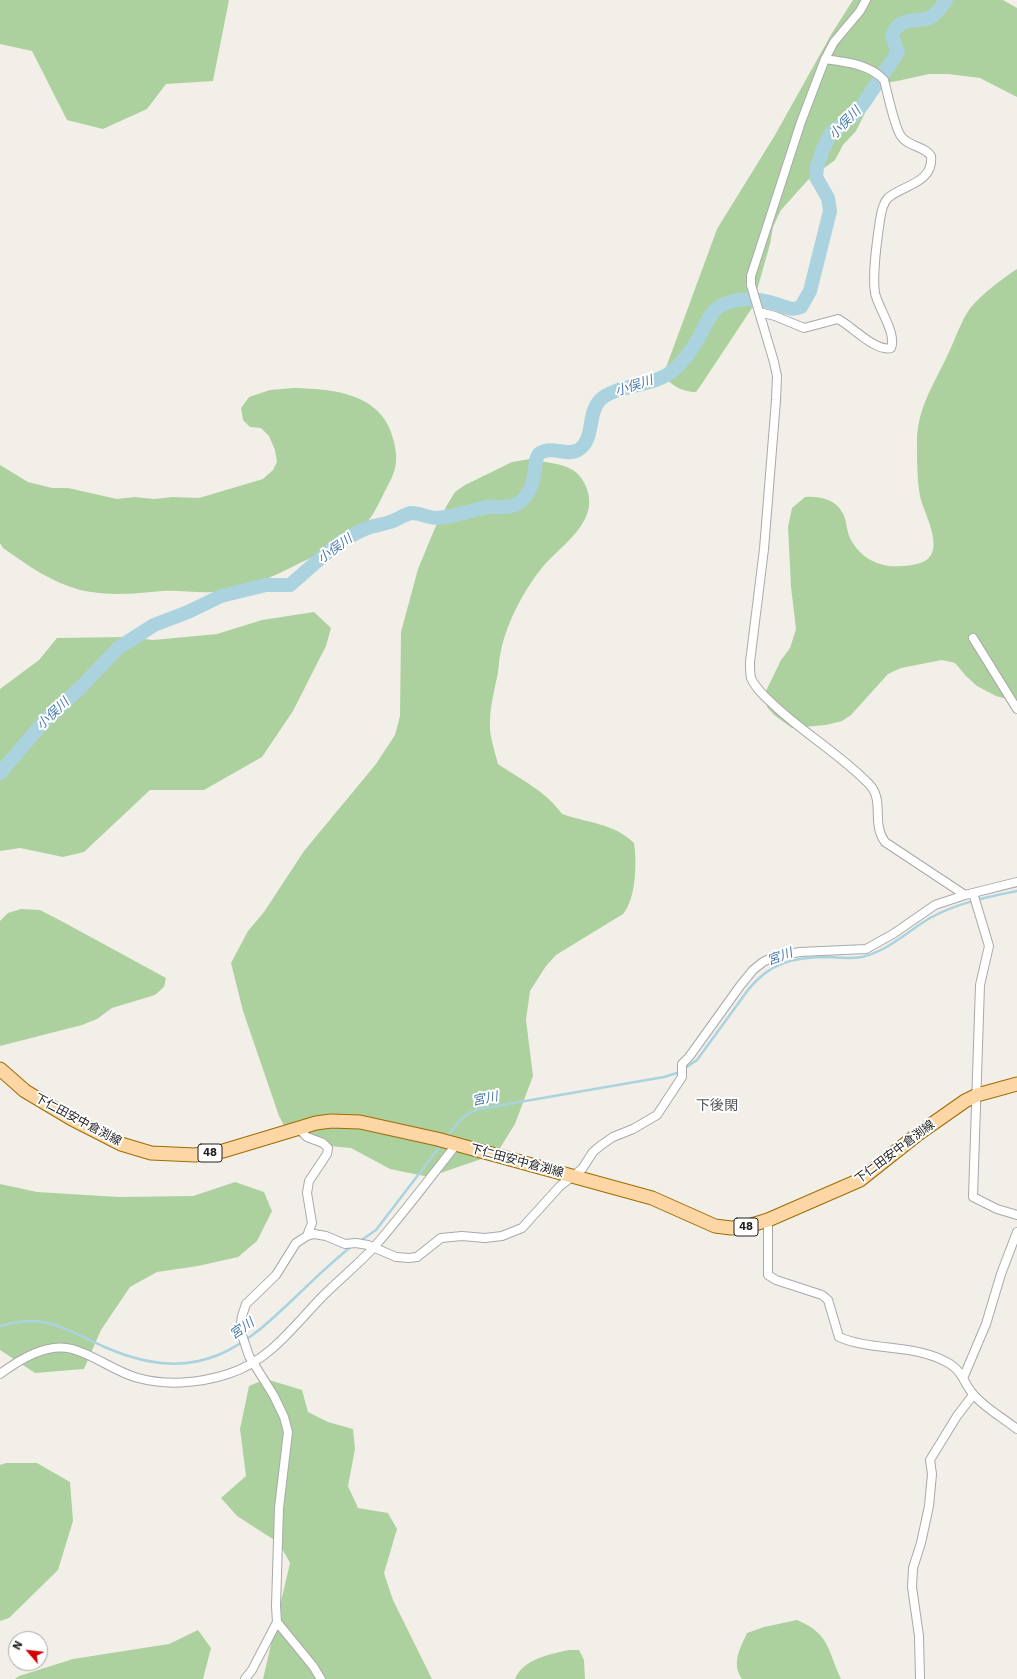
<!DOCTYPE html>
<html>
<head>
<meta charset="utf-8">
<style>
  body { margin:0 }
  #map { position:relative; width:1017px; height:1679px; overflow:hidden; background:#f2efe9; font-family:"Work Sans",sans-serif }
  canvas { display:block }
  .north { position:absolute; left:8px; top:1631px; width:40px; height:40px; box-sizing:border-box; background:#fff; border:1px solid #a7a7a7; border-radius:50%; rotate:298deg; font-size:11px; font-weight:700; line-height:16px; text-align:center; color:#222 }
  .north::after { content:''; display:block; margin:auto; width:14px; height:18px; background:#d40000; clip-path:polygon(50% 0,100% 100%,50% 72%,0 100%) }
</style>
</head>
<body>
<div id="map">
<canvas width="1017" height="1679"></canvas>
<div class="north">N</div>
</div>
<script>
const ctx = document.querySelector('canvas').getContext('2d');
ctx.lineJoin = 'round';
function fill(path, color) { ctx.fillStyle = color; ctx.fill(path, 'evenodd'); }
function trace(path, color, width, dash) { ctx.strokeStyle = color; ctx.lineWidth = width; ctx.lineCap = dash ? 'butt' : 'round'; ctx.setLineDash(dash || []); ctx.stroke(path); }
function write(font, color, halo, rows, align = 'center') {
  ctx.font = font + ' "Work Sans","Noto Sans JP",sans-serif'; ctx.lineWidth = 4; ctx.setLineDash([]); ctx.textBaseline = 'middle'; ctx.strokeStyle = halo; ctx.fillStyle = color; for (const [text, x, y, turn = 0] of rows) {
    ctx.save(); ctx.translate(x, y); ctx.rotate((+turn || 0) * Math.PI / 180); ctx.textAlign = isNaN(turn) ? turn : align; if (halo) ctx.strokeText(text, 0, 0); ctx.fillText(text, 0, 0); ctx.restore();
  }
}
fill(new Path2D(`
  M0,0H229L213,81L166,84L147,109L103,129L67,120L32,51L0,44Z
  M853,0H1003L1017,8V97L980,78L948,74H929L902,80L886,83L876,91L856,131L843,145L835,160L808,180L781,210L773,227L770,244L752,308L699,388L696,392C683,392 668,385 664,373L717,229L775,135L832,33Z
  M1017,269V702L996,696L977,686L966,676L955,663L942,660L901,668L888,674L851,715L842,721L826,725L792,728L774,715L767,707L765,693L781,660L790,648L796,629L791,587L788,527L792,508L805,497C818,496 835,499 842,512C847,519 846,530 850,538C864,565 889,570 917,564C951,557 923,513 920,496C917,479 917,461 917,444C916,406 939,377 953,343C958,332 962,320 969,310C978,297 1003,278 1017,269Z
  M294,388C336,389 384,394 394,442C399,463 395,473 385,491C379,503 373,517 363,527C345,544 321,553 300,563C270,578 248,589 214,592C196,593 179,590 162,591C136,594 106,596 80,590C51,582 27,565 3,548L0,543V465L28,482L52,488H68L117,499L134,497L154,499L173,497L199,498L263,479L273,470L277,462L275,450L269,436L261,428L250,427L243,420L241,408L249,397L270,390Z
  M530,459C543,462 560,463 571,469C583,475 591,493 589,506C586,529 561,547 546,563C526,586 507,621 501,651C499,658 499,665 498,672C495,689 490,705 490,723C489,736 495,751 498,764C521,780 546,791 562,814C587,823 614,823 634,843C637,863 636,899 623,914L556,955L546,966L530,991L526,1020L533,1076L515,1124L500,1148L490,1156L429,1177L390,1169L351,1148L319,1145L303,1139L286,1129L279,1116L243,1011L231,963L248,931L264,912L304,851L376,764L395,735L400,716L401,632L418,569L435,528L447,505L455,492L465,485L512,462Z
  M314,612L331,628L326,646L293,711L262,757L204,790H150L84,852L63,857L20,848L0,851V689L39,660L57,638L128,637L153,640L217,634L262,620Z
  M21,909L40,910L65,923L166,978L164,987L155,995L112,1008L97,1019L82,1025L0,1046V921L8,913Z
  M235,1182L264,1192L272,1211L257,1241L238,1257L198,1266L157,1272L130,1287L101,1330L84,1369L35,1373L0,1350V1184L37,1192L119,1197L193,1196Z
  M266,1379L302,1390L308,1412L328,1422L353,1429L355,1449L348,1486L358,1508L388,1513L397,1529L384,1573L393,1600L432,1679H263L290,1563L279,1543L237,1516L221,1498L246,1476L240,1429L249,1386Z
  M6,1463H37L70,1482L73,1521L58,1570L9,1618L0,1621V1465Z
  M797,1620C830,1634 827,1649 841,1679H742C731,1663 740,1649 747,1633L764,1627Z
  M198,1630L211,1648L203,1679H15L19,1676L73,1659L169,1644Z
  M569,1650H579L584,1660L585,1679H515C523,1659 550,1654 569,1650Z`), '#add19e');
trace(new Path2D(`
  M684,1069L697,1060L748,990C770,962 794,957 829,957C840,958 851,959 862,957C888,951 908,931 930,918C957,903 987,897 1017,891
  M446,1138C456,1125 463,1114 479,1109L664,1077L680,1072
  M360,1241L376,1230L441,1145
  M0,1326C11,1323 22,1321 33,1321C53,1320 88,1340 107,1348C229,1400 269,1311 352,1246`), '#aad3df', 2.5);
trace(new Path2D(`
  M0,773L46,719L82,686L118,648L154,625L188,612L221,596L266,585H290C314,565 336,541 365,529C373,525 382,525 390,522C397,520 405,514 411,513C420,513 429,518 437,518C455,517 471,510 488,507C497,506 509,509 517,504C541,488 531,459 540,453C553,445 566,457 578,450C595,440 587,415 599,401C613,385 652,387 671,372C682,364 691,351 698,339C704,329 709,313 719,307C734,297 756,298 773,303C783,305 790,312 801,307L810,291L830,211L828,198L816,177L817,167L823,149L831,133L853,116L863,104L898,52L892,36C900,16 913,23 929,18C936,15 942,6 946,0`), '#aad3df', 14);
const minor = new Path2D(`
  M866,0L860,11L834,42L825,59L801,122L751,276V285L774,362L777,376L776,400L764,549L750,662C750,667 750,673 751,678C756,689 766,698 775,706C805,734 841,755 869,784C885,800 871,823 885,842L965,895
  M759,312L775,316L804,328L838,319C852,326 875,352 891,348C897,333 878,308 875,293C872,273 877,241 880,220C881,213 883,203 888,198C903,185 934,183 931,156C925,146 908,147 901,136C895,129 887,91 884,80C869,64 846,62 825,59
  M973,638L1017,709
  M973,893L989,946L980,985L973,1197L997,1209L1017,1215
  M768,1220V1275L776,1280L822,1295L828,1300L839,1337C874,1352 916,1343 950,1364C964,1373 964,1385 974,1395C985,1408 1003,1418 1017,1429
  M307,1236L314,1234L326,1236L345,1244L356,1243L368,1245L396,1257L409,1258L417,1257L441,1238L462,1236L485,1238L502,1236L522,1228L560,1186L582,1169L593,1152L600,1146L613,1137L633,1129L657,1115L682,1077V1064L689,1057L740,986L753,970L763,962L775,956L800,952L866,949L893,934L935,905L965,895L1017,882
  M0,1374C19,1360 47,1342 72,1349C95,1355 115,1372 138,1378C167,1386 200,1383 228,1374C267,1362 291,1330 318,1301C336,1282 357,1266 375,1246C403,1214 429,1179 456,1145
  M964,1376L986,1324L1001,1274L1017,1232
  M277,1622L313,1666L321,1679
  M245,1679L252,1670L277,1622L276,1606L279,1508L288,1432L284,1417L274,1396L249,1356L240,1329L242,1316L246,1304L276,1275L296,1243L307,1236L312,1223L307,1193L309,1181L327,1154L328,1148L323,1143L307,1137L299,1129
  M920,1679L919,1636L912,1587L913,1568L921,1543L929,1506L932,1474L930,1460L957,1416L973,1395`);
const primary = new Path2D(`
  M0,1069L25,1091L72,1119L121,1144L151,1153L195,1155L223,1151L316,1123L331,1121L360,1122L437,1139L652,1198L715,1226L731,1228L745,1227L768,1220L860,1180L918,1134L965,1101L977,1095L1017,1084`);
trace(minor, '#a9a9a9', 10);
trace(primary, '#a06b00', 15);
trace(minor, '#fff', 8);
trace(primary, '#fcd6a4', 13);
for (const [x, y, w] of [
  [210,1153,24],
  [746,1227,24]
]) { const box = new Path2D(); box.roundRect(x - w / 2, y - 9, w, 18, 3); ctx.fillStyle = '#fff'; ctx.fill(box); trace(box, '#222', 1); }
write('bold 11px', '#222', null, [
  ["48",210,1153],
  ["48",746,1227]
]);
write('12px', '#222', '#fff', [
  ["下仁田安中倉渕線",78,1120,28],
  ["下仁田安中倉渕線",895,1152,-37],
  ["下仁田安中倉渕線",517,1161,15]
]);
write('italic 13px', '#4a7aab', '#fff', [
  ["小俣川",845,123,-46],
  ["小俣川",634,386,-18],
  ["小俣川",335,549,-36],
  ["小俣川",53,714,-44],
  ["宮川",780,957,-20],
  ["宮川",485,1099,-11],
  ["宮川",242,1329,-35]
]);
write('14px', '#555', '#fff', [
  ["下後閑",717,1106]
]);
</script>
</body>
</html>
